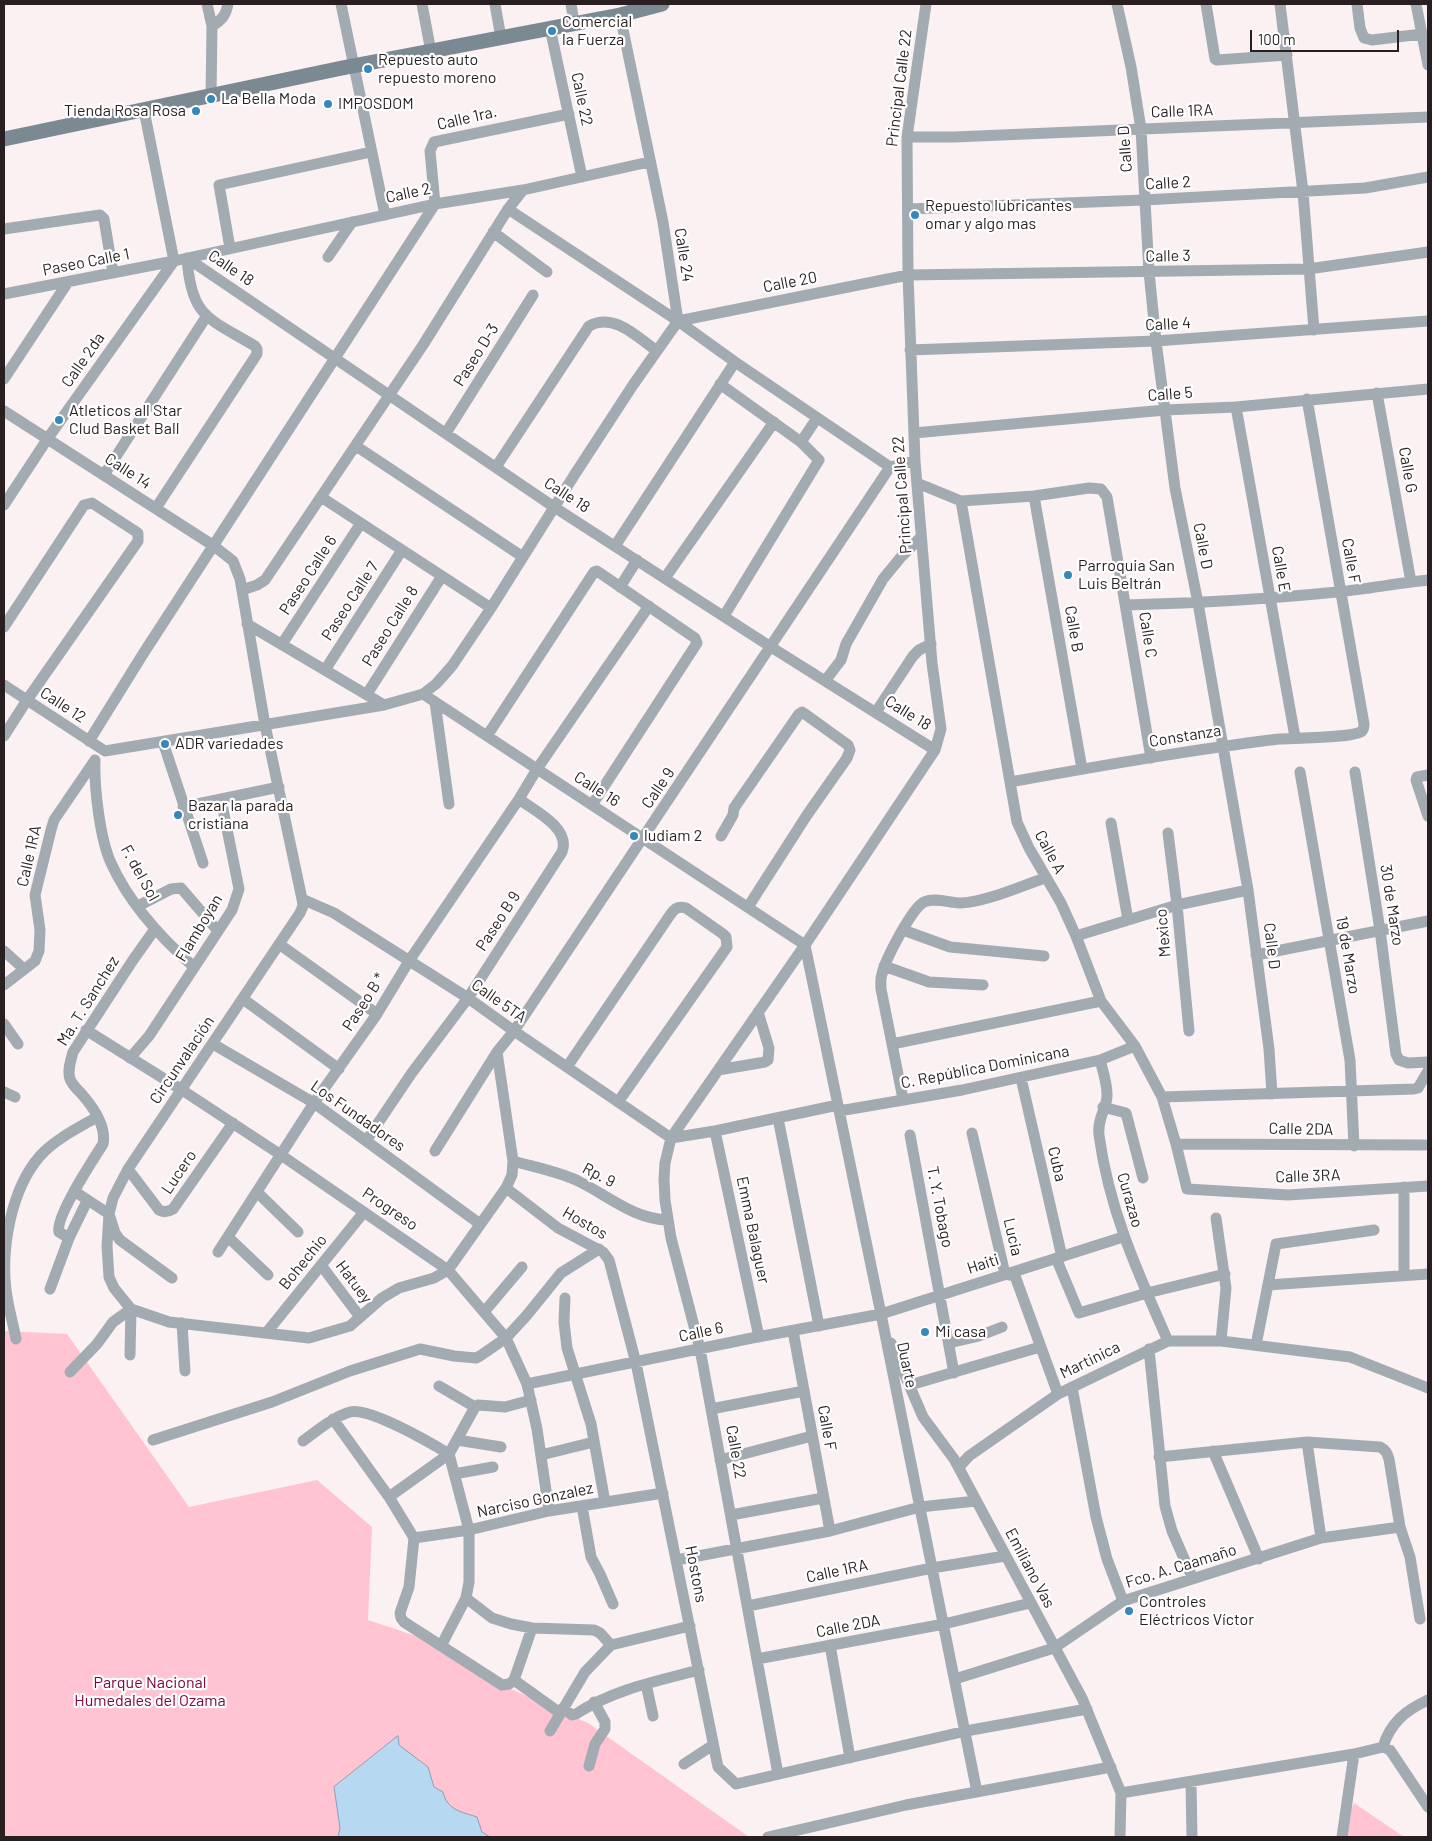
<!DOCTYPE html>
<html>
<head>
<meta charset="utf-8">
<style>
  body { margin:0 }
  #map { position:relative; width:1432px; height:1841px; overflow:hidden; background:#fbf0f2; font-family:Barlow,sans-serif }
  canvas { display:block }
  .frame { position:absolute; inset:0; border:5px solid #291f21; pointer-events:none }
  .scale { position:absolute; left:1250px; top:30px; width:149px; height:22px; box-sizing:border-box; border:2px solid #291f21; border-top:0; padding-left:6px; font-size:15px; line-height:18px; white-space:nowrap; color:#291f21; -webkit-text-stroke:4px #fff; paint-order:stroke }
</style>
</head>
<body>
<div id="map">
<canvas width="1432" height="1841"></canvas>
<div class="frame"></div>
<div class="scale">100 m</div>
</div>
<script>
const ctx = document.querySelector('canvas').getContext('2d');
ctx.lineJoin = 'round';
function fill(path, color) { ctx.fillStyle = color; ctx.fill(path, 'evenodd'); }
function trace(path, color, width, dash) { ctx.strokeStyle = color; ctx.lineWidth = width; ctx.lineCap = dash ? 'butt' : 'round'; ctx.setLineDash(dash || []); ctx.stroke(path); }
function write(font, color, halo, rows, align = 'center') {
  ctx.font = font + ' Barlow,sans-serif'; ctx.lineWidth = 4.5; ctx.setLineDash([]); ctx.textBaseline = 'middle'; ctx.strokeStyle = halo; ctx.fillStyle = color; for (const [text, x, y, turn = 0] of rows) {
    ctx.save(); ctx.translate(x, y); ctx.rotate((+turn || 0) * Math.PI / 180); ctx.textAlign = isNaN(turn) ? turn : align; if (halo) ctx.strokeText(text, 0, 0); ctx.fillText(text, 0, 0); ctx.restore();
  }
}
fill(new Path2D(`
  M4,1331L67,1334L189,1507L317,1480L372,1527L368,1620L416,1636L477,1674L588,1723L749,1837H4Z
  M1354,1803L1404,1837H1338Z`), '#ffc3d1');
const water = new Path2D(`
  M398,1736L399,1745L428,1767L434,1787L443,1792C447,1810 462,1812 477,1817L482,1832L490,1837H338L340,1828L334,1787Z`);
fill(water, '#b7d8f1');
trace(water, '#8ca0b3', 1);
trace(new Path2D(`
  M207,4L212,26
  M341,4L385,215
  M422,4L431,52
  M495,4L501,38
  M571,4L574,23
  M1117,4L1131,67L1141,129L1149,272L1156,341L1175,488L1198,603L1248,890L1269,1049L1272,1094
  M1206,4L1215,59L1217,60L1287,55
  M1280,4L1303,192L1314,330
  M1357,4L1360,28L1364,38L1372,40L1422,34
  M1416,4L1428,65
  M550,28L582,177
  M211,96L212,26C222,20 226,15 228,4
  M144,110L174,261
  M907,137H954L1428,117
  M508,209L678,321L735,362L890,467L915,461
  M908,209L1144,200L1365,188L1428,177
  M4,229L100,215L104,219L113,273
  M493,232L547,272
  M230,248L219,185L371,152
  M328,257L352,222
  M187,258L554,507L771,647L935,750
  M4,294L174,261L435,204L523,190L649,162
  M678,321L908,275L1308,269L1428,252
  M910,350L1156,341L1428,321
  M4,379L68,282
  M720,384L801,442L819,460L724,616
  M1377,393L1411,582
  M1236,407L1295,737
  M4,411L214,546L233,561L240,579L265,725L302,899L303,906L300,913L128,1169L113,1198L109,1214L107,1246L109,1277L114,1288L131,1309L169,1322L309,1338L350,1326L382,1298L399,1288L434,1278L448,1270L506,1188L512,1175L513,1161L497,1052
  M446,433L533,295
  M914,433L1165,410L1236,407L1428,389
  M801,442L817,418
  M356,446L523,557
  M496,467L589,326C614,312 637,337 657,351
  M104,475L206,317
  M917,483L961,501L1034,496L1089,488L1101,489L1107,497L1151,758
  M1034,496L1082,769
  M321,497L491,608
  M961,501L1017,822L1029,848L1061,903L1076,936L1101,1001L1135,1046L1162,1097L1176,1144L1187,1189L1288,1195L1428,1186
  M4,505L48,438L174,261
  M156,508L257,354V349L255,346C208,318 191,317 187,258
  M615,546L735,362
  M665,578L774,422
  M620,587L637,560
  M242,590L257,585L265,580L423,345L508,209L523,190
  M1127,605C1197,603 1267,599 1337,592C1368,589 1398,583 1428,580
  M247,624L384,705
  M4,627L84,505L92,503L138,533V541L27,700L4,736
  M282,644L361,523
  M325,670L402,550
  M825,681L841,660L846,644L883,579L901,557L921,537
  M4,685L105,751L384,705L423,694L436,684L452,666L491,608L575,474L633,385L678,321L663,222L620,15
  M367,694L442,576
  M423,694L805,945
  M435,702L449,804
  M876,712L913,656L919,650L931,644
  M487,736L594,572L597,571L695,638L697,643L592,805
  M89,741L143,654L435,204L430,151L434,142L569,114
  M163,742L203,863
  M95,761C94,787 100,839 111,863C129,903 161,938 194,967
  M1300,772L1350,1060L1354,1146
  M1355,772L1380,930L1396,1054L1399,1060L1408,1063L1428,1062
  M1428,775L1417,777L1416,780L1428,816
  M1010,782C1100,766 1189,750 1279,739C1294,738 1354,738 1362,731C1364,729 1364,727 1364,724L1307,399
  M183,807L279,787
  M1111,823L1128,920
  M1168,833L1177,905L1189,1031
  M721,836L733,815L734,808L799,714L802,712L805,714L848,745L850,750L847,758L807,815L748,907
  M302,899L334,913L468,998L514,1031L671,1138
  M138,906L171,889L181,888L218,931
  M903,930L950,947L1044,956
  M1076,936L1177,905L1248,890
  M279,944L377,1014
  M805,945L881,1314L977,1792
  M4,951L24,969
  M1256,955L1428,921
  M884,966L929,982L983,985
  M4,985L35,961L39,951L40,930L35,895L51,830L54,820L95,760
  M243,999L339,1069
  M4,1024L18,1044
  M86,1030L182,1090L281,1155L448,1270L506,1338L527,1384L537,1429L549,1511
  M213,1044L314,1103L480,1224
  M892,1044L1101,1001
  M130,1058L149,1036L232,910L239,889L221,799
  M1100,1060C1103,1071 1107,1083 1107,1094C1108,1107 1097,1117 1099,1135C1109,1210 1138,1273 1168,1341
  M567,1067L668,918C673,911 676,905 686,908L723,934L726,937L727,947L618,1102
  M718,1070L765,1062L768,1060L769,1048L758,1012
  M1021,1078L1062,1257
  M4,1092L15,1097
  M1162,1097L1414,1089L1418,1088L1428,1071
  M903,1099L881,989C881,984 880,979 882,974C885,960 912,908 924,902C935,897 950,903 961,903C986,902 1021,886 1045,878
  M1103,1107L1126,1113L1143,1178
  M839,1111L962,1090L1100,1060L1135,1046
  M778,1118L819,1326
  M715,1131L759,1337
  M972,1133L1005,1274
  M910,1135L954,1373
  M671,1138L715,1131L838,1105
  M366,1141L411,1074L468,998L562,852C571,828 535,811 519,799
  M1176,1144L1425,1145
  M435,1151L497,1052L514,1031L890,467
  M513,1161C534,1167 561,1172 580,1182C610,1197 634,1219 668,1220
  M128,1169L159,1210C164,1213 168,1212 173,1209L233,1123
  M1404,1187V1275
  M506,1188L558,1228L603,1252L609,1260L636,1363L718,1767L736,1784L966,1731L1087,1709
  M74,1191L109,1214L115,1233L120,1240L172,1278
  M257,1192L298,1232
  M1216,1218L1226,1288L1221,1341
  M228,1237L268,1275
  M69,1238L59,1232C55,1217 93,1160 103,1144C106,1128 95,1110 85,1098C80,1091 73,1087 70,1079C67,1071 71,1060 73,1052L133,960L155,929
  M218,1252L314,1103L377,1014L409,961L519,799L537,769L649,606
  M1056,1258L1079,1313L1147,1293L1225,1274
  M321,1265L360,1317
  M1005,1274L1015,1276L1058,1394
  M1268,1285L1428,1274
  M50,1289L69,1238L87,1201
  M565,1298L564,1322L567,1348L591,1424L605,1502
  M484,1312L522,1267
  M182,1323L185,1371
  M793,1331L830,1531
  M267,1332L364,1212
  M16,1339C13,1323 8,1307 6,1290C1,1248 11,1189 40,1156C54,1140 78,1128 97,1117
  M891,1343L923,1417L954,1459L1082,1698L1121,1793L1120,1837
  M949,1343L979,1336L1002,1327
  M1256,1345L1276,1244L1374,1230
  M1149,1349L1165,1506L1172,1531L1193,1579
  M130,1355L131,1309
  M70,1372L97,1344L113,1322L131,1309
  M527,1384L752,1338L881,1314L1123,1237
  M910,1385L1040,1347
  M439,1386L475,1407
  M1072,1387L1096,1517L1107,1559L1123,1601
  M711,1409L804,1391
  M333,1419L389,1497L414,1538L409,1587L400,1613L401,1618L404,1622L502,1685L509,1684L514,1680
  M153,1440L272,1402L350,1371L420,1349L454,1356L476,1358L480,1356L506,1338L527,1315L561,1273L599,1249
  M457,1440L501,1447
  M303,1441C318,1430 333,1417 350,1412C369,1407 431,1443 449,1454L469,1530V1582L466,1598L492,1618L511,1624L532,1628L594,1630L600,1633L611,1645
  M1307,1442L1321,1538
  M1213,1451L1259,1559
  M541,1455L594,1442
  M1159,1457L1307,1442L1380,1447C1386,1450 1387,1453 1389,1459L1400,1527L1410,1557L1420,1619
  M720,1460L812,1436
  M959,1467L969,1456L1058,1394L1168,1341H1221L1350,1357L1428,1388
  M454,1474L493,1467
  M389,1497L449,1454L475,1407L478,1405L505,1407L531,1400
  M582,1506L591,1557L600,1574L613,1604
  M731,1515L823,1498
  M414,1538L469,1530L549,1511L663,1493
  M677,1560L830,1531L920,1507L976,1501
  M748,1606L932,1568L1005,1556
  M830,1645L850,1758
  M441,1646L466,1598
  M757,1659L944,1624L1030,1603
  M955,1679L1054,1648L1123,1601L1321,1538L1400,1527
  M514,1680L560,1713
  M514,1680L532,1628
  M646,1684L653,1716
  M563,1708L572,1715L576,1714C612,1690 657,1681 699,1670
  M550,1731L585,1672L611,1645L690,1626
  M1383,1747C1390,1723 1406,1710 1428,1700
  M684,1764L713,1745
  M589,1766L595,1744L605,1729V1722L594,1702
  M778,1774L700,1349L671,1238L665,1200L664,1179L665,1163L671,1138L805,945L935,750L941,729L932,663L915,461L908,275L907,137L926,4
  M1191,1782L1192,1837
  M1121,1793L1354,1754L1383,1747L1390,1750L1428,1807
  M768,1837L906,1805L1111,1767
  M1342,1837L1354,1754`), '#a2abb2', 11);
trace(new Path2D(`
  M4,139L342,68L620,15L662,4`), '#7b8993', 15);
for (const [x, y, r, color] of [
  [552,31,5,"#3787b9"],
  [368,69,5,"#3787b9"],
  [211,99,5,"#3787b9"],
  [328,104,5,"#3787b9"],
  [196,111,5,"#3787b9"],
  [915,215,5,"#3787b9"],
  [59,420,5,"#3787b9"],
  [1068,575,5,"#3787b9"],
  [165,744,5,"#3787b9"],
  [178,815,5,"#3787b9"],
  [634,836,5,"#3787b9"],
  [925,1332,5,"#3787b9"],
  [1129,1611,5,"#3787b9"]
]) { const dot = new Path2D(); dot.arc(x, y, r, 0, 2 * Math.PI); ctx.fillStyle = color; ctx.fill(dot); trace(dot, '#fff', 2); }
write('16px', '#291f21', '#fff', [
  ["Comercial",562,22],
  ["la Fuerza",562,40],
  ["Repuesto auto",378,60],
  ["repuesto moreno",378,78],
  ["La Bella Moda",221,99],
  ["IMPOSDOM",338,104],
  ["Tienda Rosa Rosa",186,111,"right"],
  ["Repuesto lubricantes",925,206],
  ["omar y algo mas",925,224],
  ["Atleticos all Star",69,411],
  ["Clud Basket Ball",69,429],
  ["Parroquia San",1078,566],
  ["Luis Beltrán",1078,584],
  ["ADR variedades",175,744],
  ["Bazar la parada",188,806],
  ["cristiana",188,824],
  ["ludiam 2",644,836],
  ["Mi casa",935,1332],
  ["Controles",1139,1602],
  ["Eléctricos Víctor",1139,1620]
], 'left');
write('16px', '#291f21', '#fff', [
  ["Principal Calle 22",899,88,-83],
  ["Calle 22",582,99,78],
  ["Calle 1RA",1182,111,-2],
  ["Calle 1ra.",467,118,-13],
  ["Calle D",1125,149,-94],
  ["Calle 2",1168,183,-3],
  ["Calle 2",408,193,-12],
  ["Calle 24",684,255,81],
  ["Calle 3",1168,256,-1],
  ["Paseo Calle 1",86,262,-11],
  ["Calle 18",231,268,34],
  ["Calle 20",790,282,-11],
  ["Calle 4",1168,324,-3],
  ["Paseo D-3",476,355,-58],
  ["Calle 2da",83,360,-55],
  ["Calle 5",1170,394,-4],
  ["Calle G",1408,470,80],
  ["Calle 14",128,471,33],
  ["Calle 18",567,495,33],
  ["Principal Calle 22",902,495,-94],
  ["Calle D",1203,546,79],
  ["Calle F",1351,561,80],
  ["Calle E",1281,569,80],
  ["Paseo Calle 6",308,575,-57],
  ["Paseo Calle 7",350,601,-57],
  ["Paseo Calle 8",390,626,-58],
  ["Calle B",1074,629,80],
  ["Calle C",1148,635,81],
  ["Calle 12",63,705,33],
  ["Calle 18",908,713,32],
  ["Constanza",1185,736,-9],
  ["Calle 9",658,788,-56],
  ["Calle 16",597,789,33],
  ["Calle A",1050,852,62],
  ["Calle 1RA",29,856,-77],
  ["F. del Sol",140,873,61],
  ["30 de Marzo",1392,905,81],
  ["Paseo B 9",498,921,-57],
  ["Flamboyan",199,928,-59],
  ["Mexico",1163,933,-95],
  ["Calle D",1272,946,83],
  ["19 de Marzo",1348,955,80],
  ["Ma. T. Sanchez",88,1001,-58],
  ["Calle 5TA",499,1001,35],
  ["Paseo B *",364,1002,-57],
  ["Circunvalación",182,1060,-56],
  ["C. República Dominicana",985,1067,-11],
  ["Los Fundadores",358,1116,35],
  ["Calle 2DA",1301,1129,1],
  ["Cuba",1057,1164,77],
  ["Lucero",179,1172,-56],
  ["Rp. 9",599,1175,28],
  ["Calle 3RA",1308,1176,-2],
  ["Curazao",1130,1200,74],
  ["T. Y. Tobago",940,1207,79],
  ["Progreso",390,1209,34],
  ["Hostos",585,1223,30],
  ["Emma Balaguer",753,1230,78],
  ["Lucia",1013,1237,77],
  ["Bohechio",303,1262,-51],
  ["Haiti",983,1264,-18],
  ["Hatuey",354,1282,53],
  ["Calle 6",701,1332,-12],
  ["Martinica",1090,1360,-26],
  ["Duarte",907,1365,78],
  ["Calle F",827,1428,80],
  ["Calle 22",736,1452,80],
  ["Narciso Gonzalez",535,1500,-12],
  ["Fco. A. Caamaño",1181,1566,-17],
  ["Emiliano Vas",1030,1568,62],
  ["Calle 1RA",837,1571,-12],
  ["Hostons",696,1574,79],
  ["Calle 2DA",848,1626,-11]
]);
write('16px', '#80053e', '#fff', [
  ["Parque Nacional",150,1683],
  ["Humedales del Ozama",150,1701]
]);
</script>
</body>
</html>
